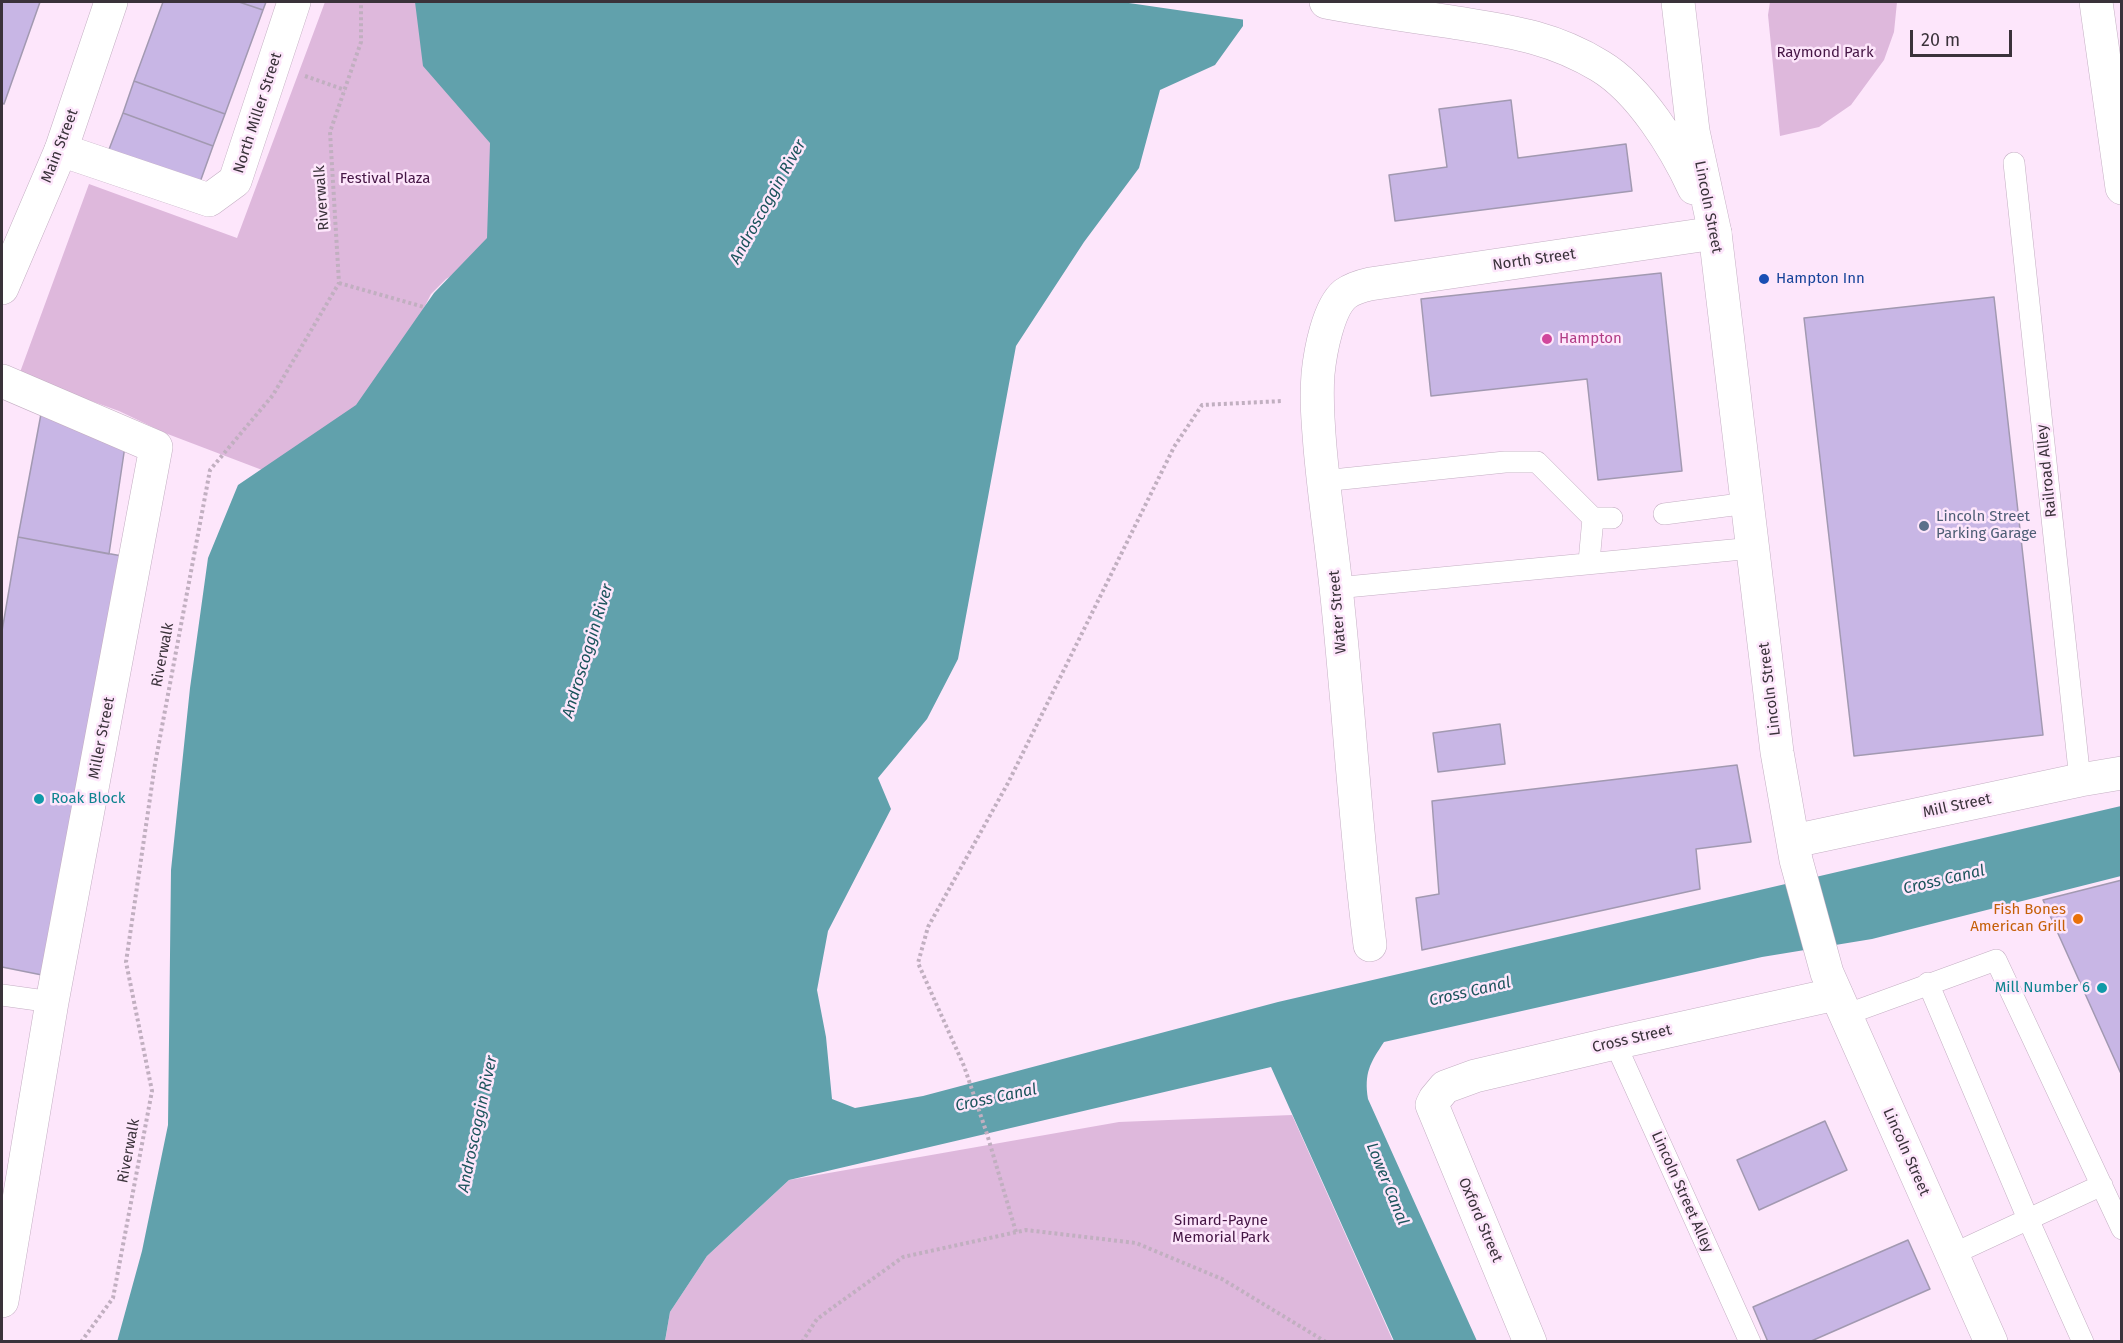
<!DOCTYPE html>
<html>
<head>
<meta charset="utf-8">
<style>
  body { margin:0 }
  #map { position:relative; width:2123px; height:1343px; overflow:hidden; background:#fde6fb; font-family:"Fira Sans",sans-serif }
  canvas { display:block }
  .frame { position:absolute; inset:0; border:3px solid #3a323a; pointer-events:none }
  .scale { position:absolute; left:1910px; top:30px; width:102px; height:27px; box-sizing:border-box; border:3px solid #3a323a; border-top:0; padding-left:8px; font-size:18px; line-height:21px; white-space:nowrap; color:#3a323a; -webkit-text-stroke:4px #fde6fb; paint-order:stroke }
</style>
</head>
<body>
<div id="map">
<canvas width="2123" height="1343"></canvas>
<div class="frame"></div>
<div class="scale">20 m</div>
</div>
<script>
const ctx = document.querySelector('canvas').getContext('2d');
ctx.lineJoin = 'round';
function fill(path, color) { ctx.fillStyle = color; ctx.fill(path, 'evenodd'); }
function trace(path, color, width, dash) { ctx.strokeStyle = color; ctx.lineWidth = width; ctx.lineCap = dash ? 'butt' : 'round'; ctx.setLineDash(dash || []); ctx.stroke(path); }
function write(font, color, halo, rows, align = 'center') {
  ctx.font = font + ' "Fira Sans",sans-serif'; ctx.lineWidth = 5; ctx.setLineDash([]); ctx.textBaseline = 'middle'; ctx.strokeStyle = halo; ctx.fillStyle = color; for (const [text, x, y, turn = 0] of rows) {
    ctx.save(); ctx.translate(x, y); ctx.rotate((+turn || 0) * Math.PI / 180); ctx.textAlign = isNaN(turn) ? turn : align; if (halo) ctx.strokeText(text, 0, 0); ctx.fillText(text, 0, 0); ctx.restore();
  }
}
fill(new Path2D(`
  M325,2H452L527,181L471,264L446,279L431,294L412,332L413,360L291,481L165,433L119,411L19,375L89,184L237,238Z
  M1770,2H1897L1894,32L1884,60L1851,105L1819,127L1780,136L1768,15Z
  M1292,1115L1393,1341L665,1342L670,1312L707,1256L789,1180L1119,1122Z`), '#deb8dc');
fill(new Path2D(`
  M415,2H1243V26L1215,65L1160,90L1139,168L1084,242L1016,346L958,659L927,719L878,778L891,809L828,931L817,990L826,1037L832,1099L855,1108L923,1096L1278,1002L2121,806V876L1872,939L1762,957L1384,1042C1370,1063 1364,1073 1368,1099L1477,1341H1394L1271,1067L789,1180L707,1256L670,1312L665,1341L117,1342L142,1251L168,1125L171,870L190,688L208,558L238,485L356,405L434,293L487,238L490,143L423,66Z`), '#61a1ac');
fill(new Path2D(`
  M1122,2H1246V20Z`), '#fde6fb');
const building = new Path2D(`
  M2,2H40L4,104L2,103Z
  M163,2H239L263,10L225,114L134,81Z
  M239,2H266L263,10Z
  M134,81L225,114L213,146L123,113Z
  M1511,100L1518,158L1626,144L1632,191L1395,221L1389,175L1447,167L1439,109Z
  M123,113L213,146L199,185L108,152Z
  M1661,273L1682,471L1598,480L1587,379L1431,396L1421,299Z
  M1994,297L2043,735L1854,756L1804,318Z
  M41,414L125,446L109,554L18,537Z
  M18,537L122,556L42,975L2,967V631Z
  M1500,724L1505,764L1438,772L1433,733Z
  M1737,765L1751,842L1696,849L1700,889L1422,950L1416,898L1439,894L1432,801Z
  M2122,880V1076L2043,900Z
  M1825,1121L1847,1170L1759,1210L1737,1160Z
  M1908,1240L1930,1289L1809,1342H1768L1753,1307Z`);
fill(building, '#c8b6e5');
trace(building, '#a299b1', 1.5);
const lane = new Path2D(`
  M2014,163L2080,780
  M1323,481L1505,462H1537L1593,518H1612
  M1664,514L1748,503
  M1589,562L1593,518
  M1336,588L1753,548
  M1928,983L2028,1219L2083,1342
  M2,995L52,1002
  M1845,1015L1996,960L2122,1229
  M1615,1043L1750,1342
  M1951,1255L2102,1185`);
const street = new Path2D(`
  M2096,2L2122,188
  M61,150L209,200L235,181L294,2
  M2,381L156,447L52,1002L2,1301
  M1794,841L2080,780L2122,773
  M1370,945C1355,826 1349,706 1336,587C1331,540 1324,494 1320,447C1318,423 1316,399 1318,374C1320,353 1328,308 1345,294C1353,288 1361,286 1370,284L1715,233
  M1530,1342L1432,1105L1435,1099L1445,1087L1475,1076L1615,1043L1836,994`);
const secondary = new Path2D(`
  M2,288L61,150L111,2`);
const highway = new Path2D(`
  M1326,2C1368,10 1410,16 1452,22C1507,31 1551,36 1600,66C1640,90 1675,147 1694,188
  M1678,2L1693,131L1715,233L1777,752L1796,860L1827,973L1991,1342`);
trace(lane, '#c4afc3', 22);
trace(street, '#c4afc3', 34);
trace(secondary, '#c4afc3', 34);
trace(highway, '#c4afc3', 34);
trace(new Path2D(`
  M305,76L345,90
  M339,283L424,307
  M1016,1232L987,1134L964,1066L918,963L928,927L1008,783L1174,447L1202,405L1283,401
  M81,1342L113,1298L152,1091L126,962L155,764L210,470L273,395L339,283L330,132L361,42V2
  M802,1342L817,1319L903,1257L1026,1230L1136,1243L1222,1279L1326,1342`), '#c1afc0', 4, [3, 3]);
trace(lane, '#fff', 21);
trace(street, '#fff', 33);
trace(secondary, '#fff', 33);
trace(highway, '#fff', 33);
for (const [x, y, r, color] of [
  [1764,279,6,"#1a4fb4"],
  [1547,339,6,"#d1479c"],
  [1924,526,6,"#5c6f8a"],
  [39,799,6,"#0f9aa8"],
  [2078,919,6,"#e8710a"],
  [2102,988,6,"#0f9aa8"]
]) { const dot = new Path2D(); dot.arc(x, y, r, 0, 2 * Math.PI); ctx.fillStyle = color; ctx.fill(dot); trace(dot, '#fde6fb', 2); }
write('15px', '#451645', '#fde6fb', [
  ["Raymond Park",1825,53],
  ["Festival Plaza",385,179],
  ["Simard-Payne",1221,1221],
  ["Memorial Park",1221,1238]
]);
write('15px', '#3a323a', '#fde6fb', [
  ["North Miller Street",258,113,-72],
  ["Main Street",60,146,-69],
  ["Riverwalk",322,198,-94],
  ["Lincoln Street",1708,207,79],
  ["North Street",1534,260,-8],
  ["Railroad Alley",2047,471,-96],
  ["Water Street",1338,612,-95],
  ["Riverwalk",163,655,-79],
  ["Lincoln Street",1770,689,-97],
  ["Miller Street",102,738,-79],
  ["Mill Street",1957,806,-12],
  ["Cross Street",1632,1039,-13],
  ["Riverwalk",129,1151,-79],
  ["Lincoln Street",1906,1152,66],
  ["Lincoln Street Alley",1682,1192,66],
  ["Oxford Street",1480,1220,67]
]);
write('15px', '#164399', '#fde6fb', [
  ["Hampton Inn",1776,279]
], 'left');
write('15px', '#b23c85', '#fde6fb', [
  ["Hampton",1559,339]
], 'left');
write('15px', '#4e5e75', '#fde6fb', [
  ["Lincoln Street",1936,517],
  ["Parking Garage",1936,534]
], 'left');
write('15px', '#0d838f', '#fde6fb', [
  ["Roak Block",51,799],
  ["Mill Number 6",2090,988,"right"]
], 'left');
write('15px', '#c56008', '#fde6fb', [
  ["Fish Bones",2066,910],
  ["American Grill",2066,927]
], 'right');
write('italic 16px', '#1c545c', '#fde6fb', [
  ["Androscoggin River",768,202,-61],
  ["Androscoggin River",588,651,-73],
  ["Cross Canal",1944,880,-13],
  ["Cross Canal",1470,992,-13],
  ["Cross Canal",996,1098,-12],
  ["Androscoggin River",478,1124,-78],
  ["Lower Canal",1387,1184,68]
]);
</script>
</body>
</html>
